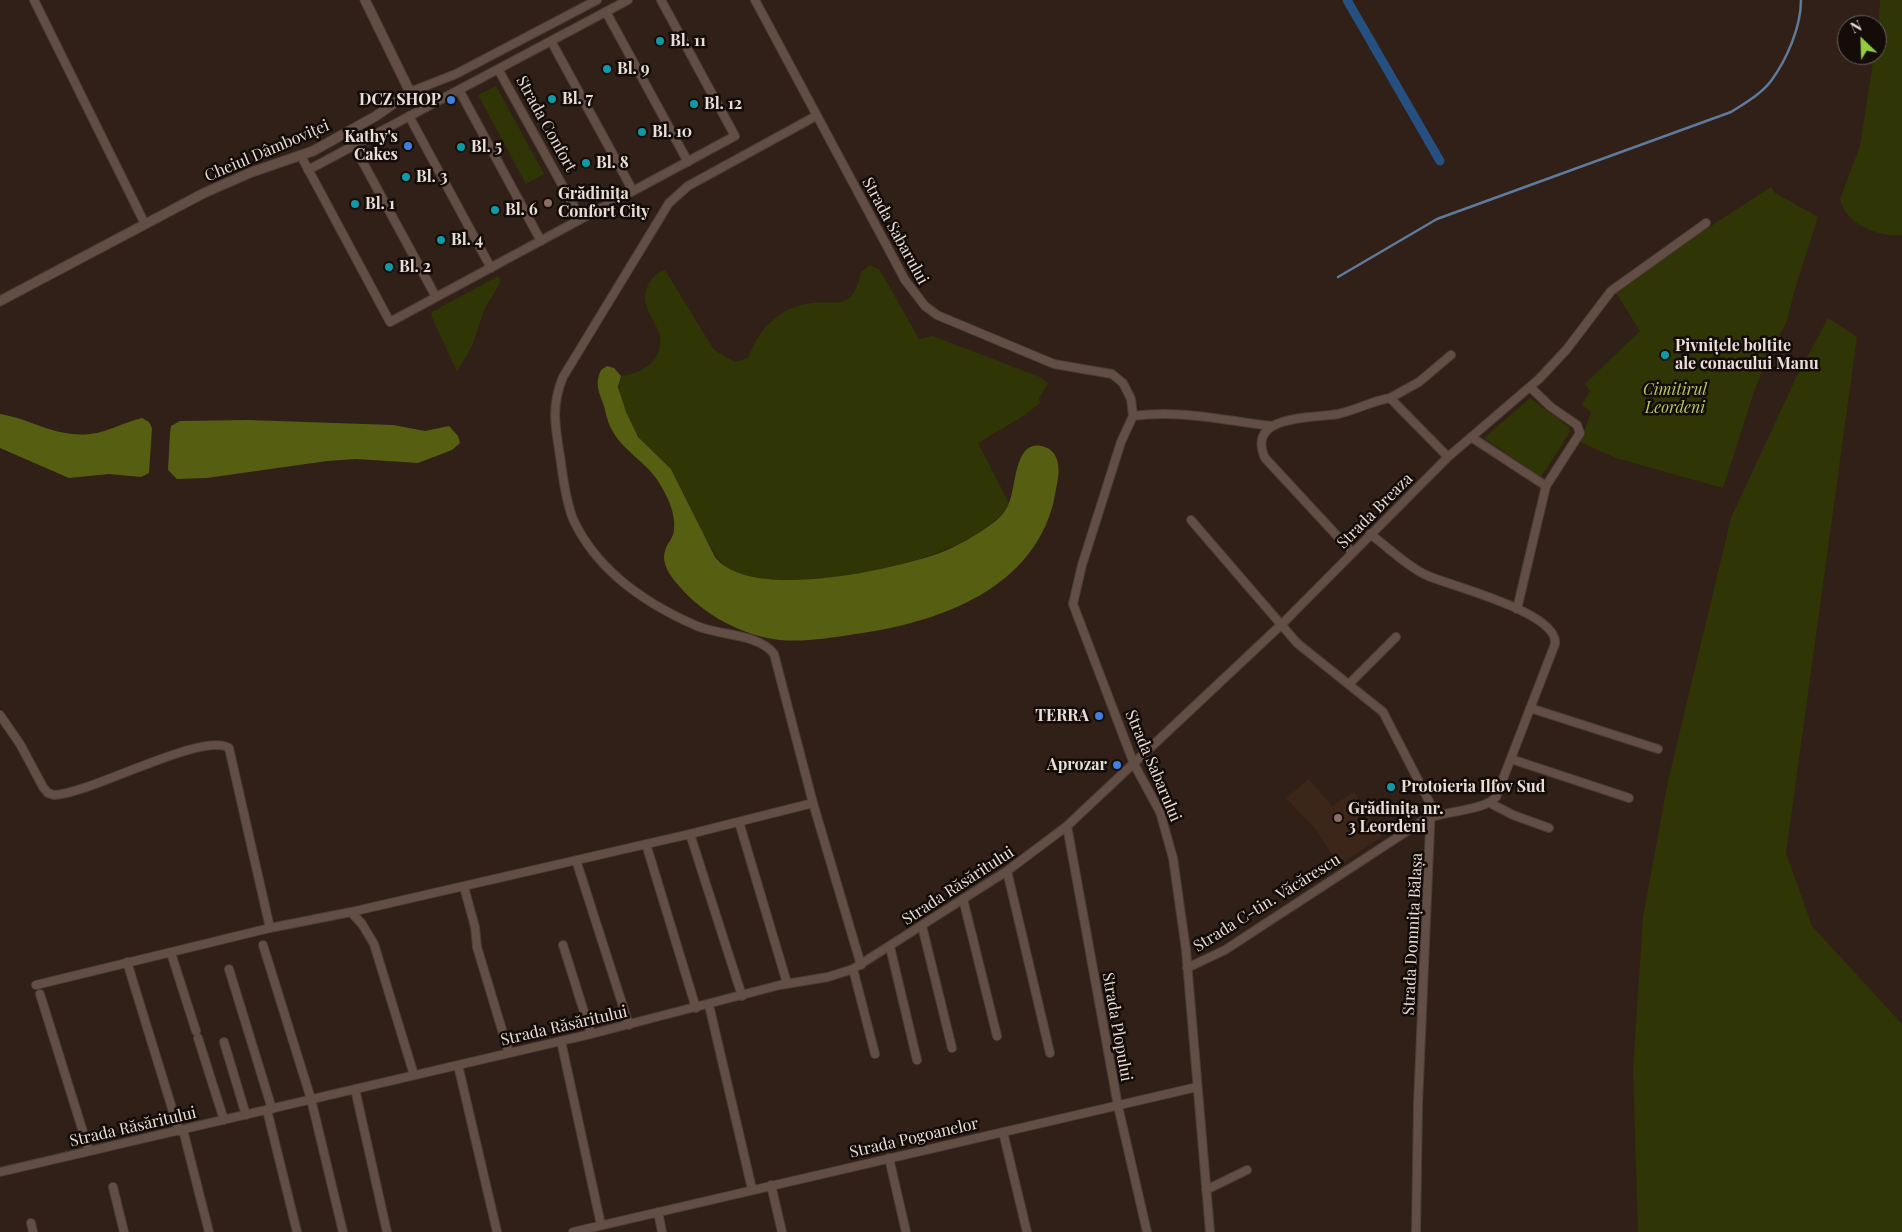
<!DOCTYPE html>
<html>
<head>
<meta charset="utf-8">
<style>
  body { margin:0 }
  #map { position:relative; width:1902px; height:1232px; overflow:hidden; background:#312017; font-family:"Playfair Display",serif }
  canvas { display:block }
  .north { position:absolute; left:1837px; top:15px; width:50px; height:50px; box-sizing:border-box; background:#130c08; border:1px solid #69605b; border-radius:50%; rotate:336deg; font-size:14px; font-weight:700; line-height:20px; text-align:center; color:#e9ddd7 }
  .north::after { content:''; display:block; margin:auto; width:18px; height:22px; background:#93cc3d; clip-path:polygon(50% 0,100% 100%,50% 72%,0 100%) }
</style>
</head>
<body>
<div id="map">
<canvas width="1902" height="1232"></canvas>
<div class="north">N</div>
</div>
<script>
const ctx = document.querySelector('canvas').getContext('2d');
ctx.lineJoin = 'round';
function fill(path, color) { ctx.fillStyle = color; ctx.fill(path, 'evenodd'); }
function trace(path, color, width, dash) { ctx.strokeStyle = color; ctx.lineWidth = width; ctx.lineCap = dash ? 'butt' : 'round'; ctx.setLineDash(dash || []); ctx.stroke(path); }
function write(font, color, halo, rows, align = 'center') {
  ctx.font = font + ' "Playfair Display",serif'; ctx.lineWidth = 5; ctx.setLineDash([]); ctx.textBaseline = 'middle'; ctx.strokeStyle = halo; ctx.fillStyle = color; for (const [text, x, y, turn = 0] of rows) {
    ctx.save(); ctx.translate(x, y); ctx.rotate((+turn || 0) * Math.PI / 180); ctx.textAlign = isNaN(turn) ? turn : align; if (halo) ctx.strokeText(text, 0, 0); ctx.fillText(text, 0, 0); ctx.restore();
  }
}
fill(new Path2D(`
  M1309,779L1332,806L1354,792L1382,837L1339,865L1316,830L1286,798Z`), '#3c2519');
fill(new Path2D(`
  M1880,0H1902V235C1879,237 1846,225 1840,199L1860,146L1874,55H1877Z
  M496,86L544,174L526,184L478,95Z
  M1771,187L1775,193L1818,217L1794,292L1787,321L1770,352L1754,392L1723,488L1616,458L1580,442L1591,412L1582,405L1590,391L1585,384L1640,331L1616,293L1700,233Z
  M870,265L880,270L919,339L933,336L1040,377L1048,383L1039,398L1040,403L1025,415L978,443L1009,503C979,563 790,597 731,571C713,563 685,492 672,471C663,457 647,449 638,436C627,420 616,395 621,376C643,374 666,358 659,333C656,323 648,314 646,304C642,291 652,273 665,270L714,350L735,362L748,358C758,331 776,310 805,304C835,298 852,315 861,272Z
  M498,276L501,281L484,310L472,346L457,372L431,315L432,312Z
  M1828,318L1857,337L1786,853L1812,926L1902,1024V1232H1638L1633,1071L1643,917L1668,781L1731,518L1795,380Z
  M1530,398L1569,427L1570,432L1541,477L1484,438Z`), '#2f3504');
fill(new Path2D(`
  M607,366L614,368L621,376L618,387L626,412L638,437L671,469L715,557C750,602 890,570 937,554C956,547 977,535 993,523C1001,517 1007,510 1010,500C1016,485 1015,441 1041,446C1047,447 1052,450 1055,455C1062,468 1057,482 1055,495C1037,589 938,623 855,634C830,638 805,642 780,640C743,636 704,615 680,587C671,577 661,564 665,551C667,543 673,539 674,530C676,513 667,495 658,481C646,462 623,451 612,430C607,422 606,412 603,403C598,390 595,383 601,370Z
  M0,414C31,419 57,438 90,434C109,432 124,422 142,418L149,422L152,428L149,473L141,477L109,474L69,478L0,448Z
  M247,420L393,425L425,431L449,426L458,436L460,443L452,450L418,463L356,459L327,461L207,478L177,479L168,470L170,433L171,426L180,421Z`), '#565e12');
trace(new Path2D(`
  M1338,277L1437,219L1731,112C1745,103 1761,94 1771,81C1787,59 1801,27 1801,0`), '#607a9c', 2.5);
trace(new Path2D(`
  M1347,0L1440,161`), '#264f82', 9);
const minor = new Path2D(`
  M34,0L145,224
  M755,0L905,280L925,306L937,315L1054,364L1112,374L1123,383L1131,399L1133,416L1121,442L1082,565L1073,604L1134,764L1160,812L1173,858L1186,950L1210,1232
  M606,12L688,162
  M551,41L633,191
  M498,69L581,219
  M459,90L541,241
  M410,92L456,74L597,0
  M409,116L491,268
  M816,116L688,186L669,203L563,377C551,406 555,425 560,456C563,476 565,499 573,519C597,571 646,604 697,626C720,636 758,633 774,654L813,803L861,965
  M354,146L436,297
  M301,156L390,322L735,136L661,0
  M308,170L628,0
  M1390,398L1419,382L1451,355
  M1133,416C1179,409 1227,421 1272,426
  M1471,437L1546,486
  M1191,520L1297,643L1383,712L1431,805L1418,1104L1416,1232
  M1352,552L1265,458C1245,414 1315,418 1338,414C1356,410 1372,401 1390,398L1448,457
  M1517,609L1546,486L1580,433L1577,425L1551,407L1530,387
  M1349,684L1396,637
  M1530,708L1658,749
  M0,715L20,744L43,787L48,793L54,795C90,794 203,731 229,748L270,928
  M1511,759L1629,798
  M1490,803L1513,815L1549,828
  M739,822L787,983
  M1067,826L1118,1106L1147,1232
  M690,834L742,996
  M646,844L696,1008
  M576,860L629,1025
  M1007,871L1050,1053
  M464,887L475,927L477,947L509,1053
  M963,899L997,1036
  M351,912L362,924L374,944L414,1075
  M922,926L952,1048
  M263,945L311,1099L343,1232
  M563,945L591,1034
  M890,947L917,1060
  M171,953L196,1031
  M127,962L179,1131
  M1187,968L1225,950L1424,820C1441,811 1485,811 1496,797L1555,644C1559,612 1450,586 1426,575C1406,566 1388,547 1370,534
  M229,969L272,1109
  M853,969L875,1054
  M36,985L270,928L351,912L690,834L813,803
  M40,994L89,1151
  M709,1005L752,1189
  M198,1038L224,1120
  M561,1041L601,1225
  M224,1042L246,1115
  M458,1065L497,1232
  M355,1089L387,1232
  M267,1110L297,1232
  M183,1130L209,1232
  M1003,1132L1027,1232
  M889,1158L906,1232
  M0,1172L591,1034L780,985L828,977L853,969L1007,871L1067,826L1282,624L1448,457L1539,379L1567,349L1611,291L1706,223
  M771,1185L782,1232
  M113,1187L124,1232
  M1206,1190L1247,1170
  M658,1212L662,1232
  M31,1223L33,1232
  M573,1232L1197,1087`);
const tertiary = new Path2D(`
  M0,301L204,193L252,172L313,151L376,116L410,92L365,0`);
trace(minor, '#4a3c36', 10);
trace(tertiary, '#4a3c36', 11);
trace(minor, '#624e44', 8);
trace(tertiary, '#624e44', 9);
for (const [x, y, r, color] of [
  [660,41,5,"#0f9aa8"],
  [607,69,5,"#0f9aa8"],
  [552,99,5,"#0f9aa8"],
  [451,100,5,"#3f7fe0"],
  [694,104,5,"#0f9aa8"],
  [642,132,5,"#0f9aa8"],
  [408,146,5,"#3f7fe0"],
  [461,147,5,"#0f9aa8"],
  [586,163,5,"#0f9aa8"],
  [406,177,5,"#0f9aa8"],
  [548,203,5,"#8d6e63"],
  [355,204,5,"#0f9aa8"],
  [495,210,5,"#0f9aa8"],
  [441,240,5,"#0f9aa8"],
  [389,267,5,"#0f9aa8"],
  [1665,355,5,"#0f9aa8"],
  [1099,716,5,"#3f7fe0"],
  [1117,765,5,"#3f7fe0"],
  [1391,787,5,"#0f9aa8"],
  [1338,818,5,"#8d6e63"]
]) { const dot = new Path2D(); dot.arc(x, y, r, 0, 2 * Math.PI); ctx.fillStyle = color; ctx.fill(dot); trace(dot, '#130c08', 2); }
write('bold 16px', '#e9ddd7', '#130c08', [
  ["Bl. 11",670,41],
  ["Bl. 9",617,69],
  ["Bl. 7",562,99],
  ["DCZ SHOP",441,100,"right"],
  ["Bl. 12",704,104],
  ["Bl. 10",652,132],
  ["Kathy's",398,137,"right"],
  ["Cakes",398,155,"right"],
  ["Bl. 5",471,147],
  ["Bl. 8",596,163],
  ["Bl. 3",416,177],
  ["Grădinița",558,194],
  ["Confort City",558,212],
  ["Bl. 1",365,204],
  ["Bl. 6",505,210],
  ["Bl. 4",451,240],
  ["Bl. 2",399,267],
  ["Pivnițele boltite",1675,346],
  ["ale conacului Manu",1675,364],
  ["TERRA",1089,716,"right"],
  ["Aprozar",1107,765,"right"],
  ["Protoieria Ilfov Sud",1401,787],
  ["Grădinița nr.",1348,809],
  ["3 Leordeni",1348,827]
], 'left');
write('16px', '#e9ddd7', '#130c08', [
  ["Strada Confort",546,124,61],
  ["Cheiul Dâmboviței",267,151,-23],
  ["Strada Sabarului",895,231,61],
  ["Strada Breaza",1375,511,-45],
  ["Strada Sabarului",1153,766,67],
  ["Strada Răsăritului",958,886,-33],
  ["Strada C-tin. Văcărescu",1267,903,-32],
  ["Strada Domnița Bălașa",1413,934,-87],
  ["Strada Răsăritului",564,1026,-13],
  ["Strada Plopului",1117,1027,80],
  ["Strada Răsăritului",133,1127,-13],
  ["Strada Pogoanelor",914,1138,-13]
]);
write('italic 16px', '#bac864', '#130c08', [
  ["Cimitirul",1675,390],
  ["Leordeni",1675,408]
]);
</script>
</body>
</html>
